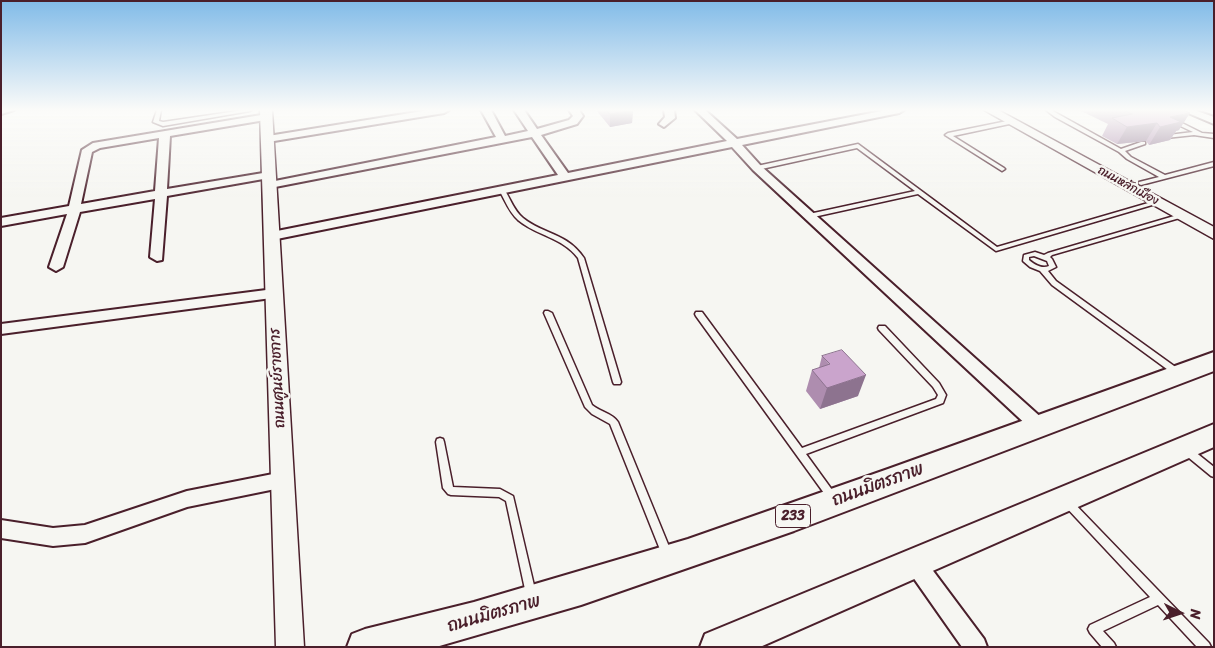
<!DOCTYPE html>
<html>
<head>
<meta charset="utf-8">
<style>
  body { margin:0 }
  #map { position:relative; width:1215px; height:648px; overflow:hidden; background:#f6f6f2; font-family:Sriracha,sans-serif }
  canvas { display:block }
  .frame { position:absolute; inset:0; border:2px solid #4a1f2b; pointer-events:none }
  .north { position:absolute; left:1155px; top:588px; width:50px; height:50px; -webkit-text-stroke:4px #f6f6f2; paint-order:stroke; rotate:94deg; font-size:14px; font-weight:700; line-height:20px; text-align:center; color:#4a1f2b }
  .north::after { content:''; display:block; margin:auto; width:18px; height:22px; background:#4a1f2b; clip-path:polygon(50% 0,100% 100%,50% 72%,0 100%) }
</style>
</head>
<body>
<div id="map">
<canvas width="1215" height="648"></canvas>
<div class="frame"></div>
<div class="north">N</div>
</div>
<script>
const ctx = document.querySelector('canvas').getContext('2d');
ctx.lineJoin = 'round';
function trace(path, color, width, dash) { ctx.strokeStyle = color; ctx.lineWidth = width; ctx.lineCap = dash ? 'butt' : 'round'; ctx.setLineDash(dash || []); ctx.stroke(path); }
function fill(path, color) { ctx.fillStyle = color; ctx.fill(path, 'evenodd'); }
function write(font, color, halo, rows, align = 'center') {
  ctx.font = font + ' Sriracha,"Playpen Sans Thai",sans-serif'; ctx.lineWidth = 5; ctx.setLineDash([]); ctx.textBaseline = 'middle'; ctx.strokeStyle = halo; ctx.fillStyle = color; for (const [text, x, y, turn = 0] of rows) {
    ctx.save(); ctx.translate(x, y); ctx.rotate((+turn || 0) * Math.PI / 180); ctx.textAlign = isNaN(turn) ? turn : align; if (halo) ctx.strokeText(text, 0, 0); ctx.fillText(text, 0, 0); ctx.restore();
  }
}
const service = new Path2D(`
  M157,110H161L159,121L163,122L244,110H252L250,111L163,126L153,122Z
  M1046,110H1051L1121,149L1141,142H1145V144L1125,151L1131,157L1165,175L1214,162V166L1141,185L1139,184V182L1159,177L1127,159L1119,152L1055,117Z
  M1174,119L1202,133L1214,134V138L1194,135L1166,138V136L1168,135L1193,132L1172,122L1171,121Z
  M1012,120L1014,121V123L953,136L1004,168L1005,169L1002,171L945,135L948,133Z
  M858,144L997,247L1155,201L1157,200L1160,202L1159,203L996,251L918,194L809,218L807,217V215L809,214L915,191L857,148L757,170L754,168L757,166Z
  M502,188L504,189C510,198 514,211 523,218C544,235 566,232 584,258L621,382L620,384H614L613,382L578,258C562,237 537,236 518,220C509,212 505,200 499,190Z
  M1181,214L1183,215V217L1052,255L1050,257L1052,259L1056,267L1048,271L1056,281L1181,371L1182,373L1181,375H1175L1052,285L1040,271L1030,267L1023,261L1024,255L1035,252L1044,255L1048,253ZM1034,256L1047,261L1049,266C1042,269 1035,265 1029,260V257Z
  M545,311H548L552,313L592,405C600,412 612,413 618,422L672,554L671,557L667,559L663,557L610,424L592,414L585,407L544,313Z
  M696,312H702L802,448L936,399L938,395L933,387L879,330L878,328L879,326H885L939,383L946,395L943,403L806,454L835,494L837,497L835,500L832,501L829,500L696,316L695,314Z
  M440,438L443,439L444,442L453,487L500,489L513,496L536,594L535,598L531,599L527,598L526,594L506,501L499,497L451,495L448,494L443,488L436,442L437,439Z
  M1186,446L1189,447L1214,467V477L1211,476L1183,453L1181,450L1183,447Z
  M1067,498L1070,499L1209,643L1211,647H1197L1158,605L1103,631L1114,643L1116,647H1102L1090,633L1088,629L1090,625L1150,597L1064,505L1062,502L1064,499Z`);
const minor = new Path2D(`
  M1,110H14L1,114Z
  M429,110H449L444,113L268,142L263,139L268,136Z
  M481,110H491L505,136L528,131L514,110H524L537,129L569,120L573,116L569,110H579L583,116L577,124L541,135L568,173L727,141L695,110H705L737,139L887,110H904L899,113L742,145L761,166L1044,420L1047,425L1044,430L1038,432L1032,430L753,170L732,147L272,240L266,236L272,232L558,175L532,137L270,188L264,185L270,182L496,137Z
  M664,110H674L675,118L664,127L659,124L665,117Z
  M1181,110H1194L1214,117V124Z
  M267,114L271,115V119L170,136L167,189L269,172L275,175L269,178L167,196L162,260L157,261L150,257L155,199L80,212L63,267L56,271L49,267L67,214L1,226V218L69,206L82,150L93,143ZM159,138L155,191L81,204L92,152L100,148Z
  M274,289L279,291L281,294L279,297L1,334V324Z
  M283,472L290,474L292,480L290,486L187,507L85,543L53,546L1,538V520L53,528L85,525L187,491Z
  M915,553L922,556L984,639L987,647H962L908,570L905,563L908,556Z`);
const tertiary = new Path2D(`
  M260,110H272L304,647H276Z
  M984,110H998L1214,227V239Z`);
const primary = new Path2D(`
  M1214,352V371L794,531L581,605L436,647H347L352,634L365,629L474,602L688,539L888,469Z
  M1214,424V447L760,647H700L705,634Z`);
trace(service, '#4a1f2b', 3);
trace(minor, '#4a1f2b', 4);
trace(tertiary, '#4a1f2b', 3);
trace(primary, '#4a1f2b', 4);
fill(service, '#f6f6f2');
fill(minor, '#f6f6f2');
fill(tertiary, '#f6f6f2');
fill(primary, '#f6f6f2');
fill(new Path2D(`
  M596,110H633L632,123L610,127Z
  M1079,110H1183L1179,130L1176,131L1170,140L1149,145L1146,141L1117,144L1102,136L1108,124Z
  M822,356L858,396L820,409L806,391L812,370L819,368Z`), '#ae8daf');
fill(new Path2D(`
  M633,110L632,123L610,127V114Z
  M1190,113L1179,130L1176,131L1170,140L1149,145L1160,127L1170,117Z
  M1157,123L1146,141L1117,144L1127,127Z
  M866,375L858,396L820,409L827,388Z`), '#8d738f');
const building = new Path2D(`
  M606,110H633L610,114Z
  M1123,110H1183L1190,113L1170,117L1181,122L1160,127L1157,123L1127,127L1112,118L1132,114Z
  M842,350L866,375L827,388L812,370L830,364L822,356Z`);
fill(building, '#caa4cc');
trace(building, '#8d738f', 1);
const sky = ctx.createLinearGradient(0, 0, 0, 200);
sky.addColorStop(0, '#81bbe8');
sky.addColorStop(0.55, '#fbfbf9');
sky.addColorStop(1, '#fbfbf900');
ctx.fillStyle = sky;
ctx.fillRect(0, 0, 1215, 200);
write('12px', '#4a1f2b', '#f6f6f2', [
  ["ถนนหลักเมือง",1128,186,29]
]);
for (const [x, y, w] of [
  [793,516,35]
]) { const box = new Path2D(); box.roundRect(x - w / 2, y - 11.5, w, 23, 4); ctx.fillStyle = '#f6f6f2'; ctx.fill(box); trace(box, '#4a1f2b', 1); }
write('bold 14px', '#4a1f2b', null, [
  ["233",793,516]
]);
write('15px', '#4a1f2b', '#f6f6f2', [
  ["ถนนศูนย์ราชการ",278,378,-93]
]);
write('18px', '#4a1f2b', '#f6f6f2', [
  ["ถนนมิตรภาพ",878,485,-20],
  ["ถนนมิตรภาพ",494,614,-16]
]);
</script>
</body>
</html>
